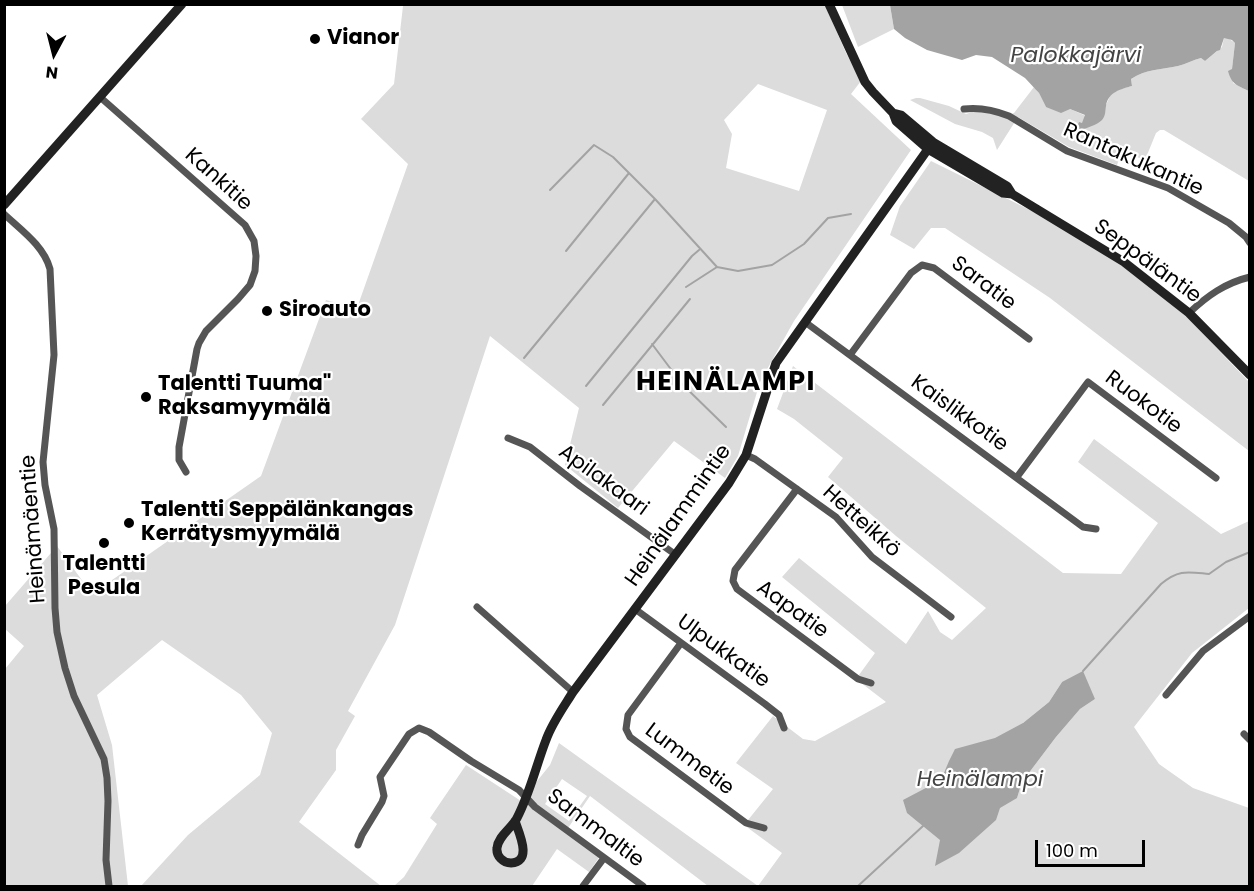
<!DOCTYPE html>
<html>
<head>
<meta charset="utf-8">
<style>
  body { margin:0 }
  #map { position:relative; width:1254px; height:891px; overflow:hidden; background:#fff; font-family:Poppins,sans-serif }
  canvas { display:block }
  .frame { position:absolute; inset:0; border:6px solid #000; pointer-events:none }
  .north { position:absolute; left:24px; top:24px; width:60px; height:60px; -webkit-text-stroke:4px #fff; paint-order:stroke; rotate:187deg; font-size:16px; font-weight:700; line-height:24px; text-align:center; color:#000 }
  .north::after { content:''; display:block; margin:auto; width:21px; height:27px; background:#000; clip-path:polygon(50% 0,100% 100%,50% 72%,0 100%) }
  .scale { position:absolute; left:1035px; top:840px; width:110px; height:27px; box-sizing:border-box; border:3px solid #000; border-top:0; padding-left:8px; font-size:18px; line-height:21px; white-space:nowrap; color:#000; -webkit-text-stroke:4px #fff; paint-order:stroke }
</style>
</head>
<body>
<div id="map">
<canvas width="1254" height="891"></canvas>
<div class="frame"></div>
<div class="north">N</div>
<div class="scale">100 m</div>
</div>
<script>
const ctx = document.querySelector('canvas').getContext('2d');
ctx.lineJoin = 'round';
function fill(path, color) { ctx.fillStyle = color; ctx.fill(path, 'evenodd'); }
function trace(path, color, width, dash) { ctx.strokeStyle = color; ctx.lineWidth = width; ctx.lineCap = dash ? 'butt' : 'round'; ctx.setLineDash(dash || []); ctx.stroke(path); }
function write(font, color, halo, rows, align = 'center') {
  ctx.font = font + ' Poppins,sans-serif'; ctx.lineWidth = 4.5; ctx.setLineDash([]); ctx.textBaseline = 'middle'; ctx.strokeStyle = halo; ctx.fillStyle = color; for (const [text, x, y, turn = 0] of rows) {
    ctx.save(); ctx.translate(x, y); ctx.rotate((+turn || 0) * Math.PI / 180); ctx.textAlign = isNaN(turn) ? turn : align; if (halo) ctx.strokeText(text, 0, 0); ctx.fillText(text, 0, 0); ctx.restore();
  }
}
fill(new Path2D(`
  M405,4L825,5L846,53L861,81L851,94L911,150L794,321L760,382L738,456L725,478L674,441L618,508L565,465L579,408L490,336L395,625L348,711L355,716L336,750V770L299,822L381,886H141L188,835L260,775L272,733L241,695L162,640L97,695L112,745L128,886H5V669L24,646L5,629V606L57,546L92,594L261,476L326,300L357,308L408,164L361,119L394,84L403,6ZM758,84L827,110L799,191L726,168L732,134L724,120Z
  M842,5H890L894,29L858,47Z
  M1224,38H1228L1235,43L1232,69L1233,83L1249,91V181L1164,130H1160L1156,133L1145,160L1134,156L1123,155L1119,159L1117,165L1069,147L1018,117L997,150L993,138L982,132L955,124L910,100L916,98H920L949,106L966,114L979,110L1006,116L1014,113L1034,87L1039,93L1046,107L1070,109L1086,116L1079,131L1106,105L1110,96L1114,91L1132,86L1131,79C1146,69 1160,70 1178,66C1186,64 1193,60 1201,58L1205,61L1222,47Z
  M931,161L1038,214L1102,252L1158,291L1193,323L1249,382V451L1050,298L945,228H931L914,249L890,235L900,206Z
  M793,366L1063,573L1121,574L1158,523L1078,462L1094,439L1221,534L1249,521V608L1192,653L1134,727L1159,764L1193,788L1249,808V886H708L590,796L566,831L600,856L589,872L557,849L532,886H394L404,877L437,824L430,818L466,765L521,801L550,765L559,743L758,886L782,853L744,825L773,789L736,763L773,716L803,739L815,741L886,702L856,679L875,653L782,577L799,558L906,644L928,611L940,632L952,640L986,608L896,536L828,477L843,458L794,419L777,409ZM1062,682L1095,699L1080,709L1056,737L1022,782L1017,798L1023,723L1049,702ZM562,779L587,796L569,821L545,804Z`), '#dcdcdc');
fill(new Path2D(`
  M890,5H1249V91C1237,85 1232,85 1228,71L1232,69L1235,43L1232,40L1224,38L1220,50L1217,51L1205,61L1201,58C1193,60 1186,64 1178,66C1160,70 1146,69 1131,79L1132,86C1121,89 1108,92 1106,106C1105,111 1106,115 1102,120C1097,125 1086,128 1079,131L1077,127L1079,122L1082,123L1085,115L1070,109L1061,113L1046,107L1039,93L1025,78L992,57L976,55L962,60L927,50L905,38L894,29Z
  M1083,671L1095,699L1080,709L1056,737L1022,782L1017,798L1000,808L996,820L959,853L935,866L940,840L907,813L903,800L941,780L949,761L955,749L995,738L1023,723L1049,702L1062,682Z`), '#a3a3a3');
trace(new Path2D(`
  M550,190L594,145L613,157L655,199L717,267L738,271L772,265L804,244L828,218L851,214
  M566,251L629,173
  M686,287L717,267
  M652,344L682,384L726,427
  M524,358L655,199
  M586,386L692,256L699,250
  M603,405L690,299
  M1083,671L1161,584C1179,569 1188,572 1209,574L1226,562L1250,552
  M858,886L923,826`), '#a3a3a3', 2);
trace(new Path2D(`
  M100,97L245,225L254,241L256,256L255,271L250,285L238,299L206,331L199,343L197,349L179,447V460L186,472
  M964,109C980,107 994,110 1009,116L1067,151L1168,188L1229,223L1246,237L1250,243
  M4,214C21,230 44,246 50,269L54,355L43,462L45,485L54,529L55,608L57,632L65,668L74,696L104,759L107,778L108,801L106,860L109,886
  M1189,313C1207,296 1225,283 1250,277
  M805,322L1083,527L1096,529
  M850,355L911,273L922,265L934,268L1029,339
  M508,438L530,447L580,486L676,555
  M746,455L755,459L836,517L872,557L951,617
  M1017,477L1088,382L1216,478
  M797,489L735,570L733,581L737,589L858,679L871,683
  M477,607L573,692
  M635,609L765,704L779,715L784,728
  M681,643L628,715L626,729L630,737L746,823L764,828
  M1166,695L1203,651L1250,616
  M1244,734L1250,740
  M358,845L362,835L382,802L384,796L380,777L409,734L419,728L429,732L471,761L519,790L535,807L643,886
  M583,886L604,858`), '#555', 7);
trace(new Path2D(`
  M829,4L865,82L873,92L893,113L896,121L928,149L1003,193L1012,194L1124,262L1189,313L1250,375
  M893,113L901,115L933,142L1007,186L1012,194
  M4,205L182,4
  M515,821C519,833 533,862 511,863C503,863 496,856 497,848C498,836 512,828 517,818C530,793 536,766 546,740C552,723 563,708 573,692L729,483L746,455L776,363L933,142`), '#222', 9);
for (const [x, y, r, color] of [
  [315,39,6,"#000"],
  [267,311,6,"#000"],
  [146,397,6,"#000"],
  [129,523,6,"#000"],
  [104,543,6,"#000"]
]) { const dot = new Path2D(); dot.arc(x, y, r, 0, 2 * Math.PI); ctx.fillStyle = color; ctx.fill(dot); trace(dot, '#fff', 2); }
write('bold 21px', '#000', '#fff', [
  ["Vianor",327,39],
  ["Siroauto",279,311],
  ["Talentti Tuuma\"",158,385],
  ["Raksamyymälä",158,409],
  ["Talentti Seppälänkangas",141,511],
  ["Kerrätysmyymälä",141,535],
  ["Talentti",104,565,"center"],
  ["Pesula",104,589,"center"]
], 'left');
write('21px', '#000', '#fff', [
  ["Rantakukantie",1133,160,24],
  ["Kankitie",218,180,42],
  ["Seppäläntie",1147,262,36],
  ["Saratie",983,284,37],
  ["Ruokotie",1143,403,37],
  ["Kaislikkotie",959,414,36],
  ["Apilakaari",603,481,36],
  ["Heinälammintie",679,516,-55],
  ["Hetteikkö",861,522,42],
  ["Heinämäentie",34,529,-94],
  ["Aapatie",792,610,36],
  ["Ulpukkatie",723,652,36],
  ["Lummetie",689,760,37],
  ["Sammaltie",595,829,37]
]);
write('italic 22px', '#444', '#fff', [
  ["Palokkajärvi",1076,56],
  ["Heinälampi",980,780]
]);
ctx.letterSpacing = '1.5px';
write('bold 27px', '#000', '#fff', [
  ["HEINÄLAMPI",726,383]
]);
ctx.letterSpacing = '0px';
</script>
</body>
</html>
